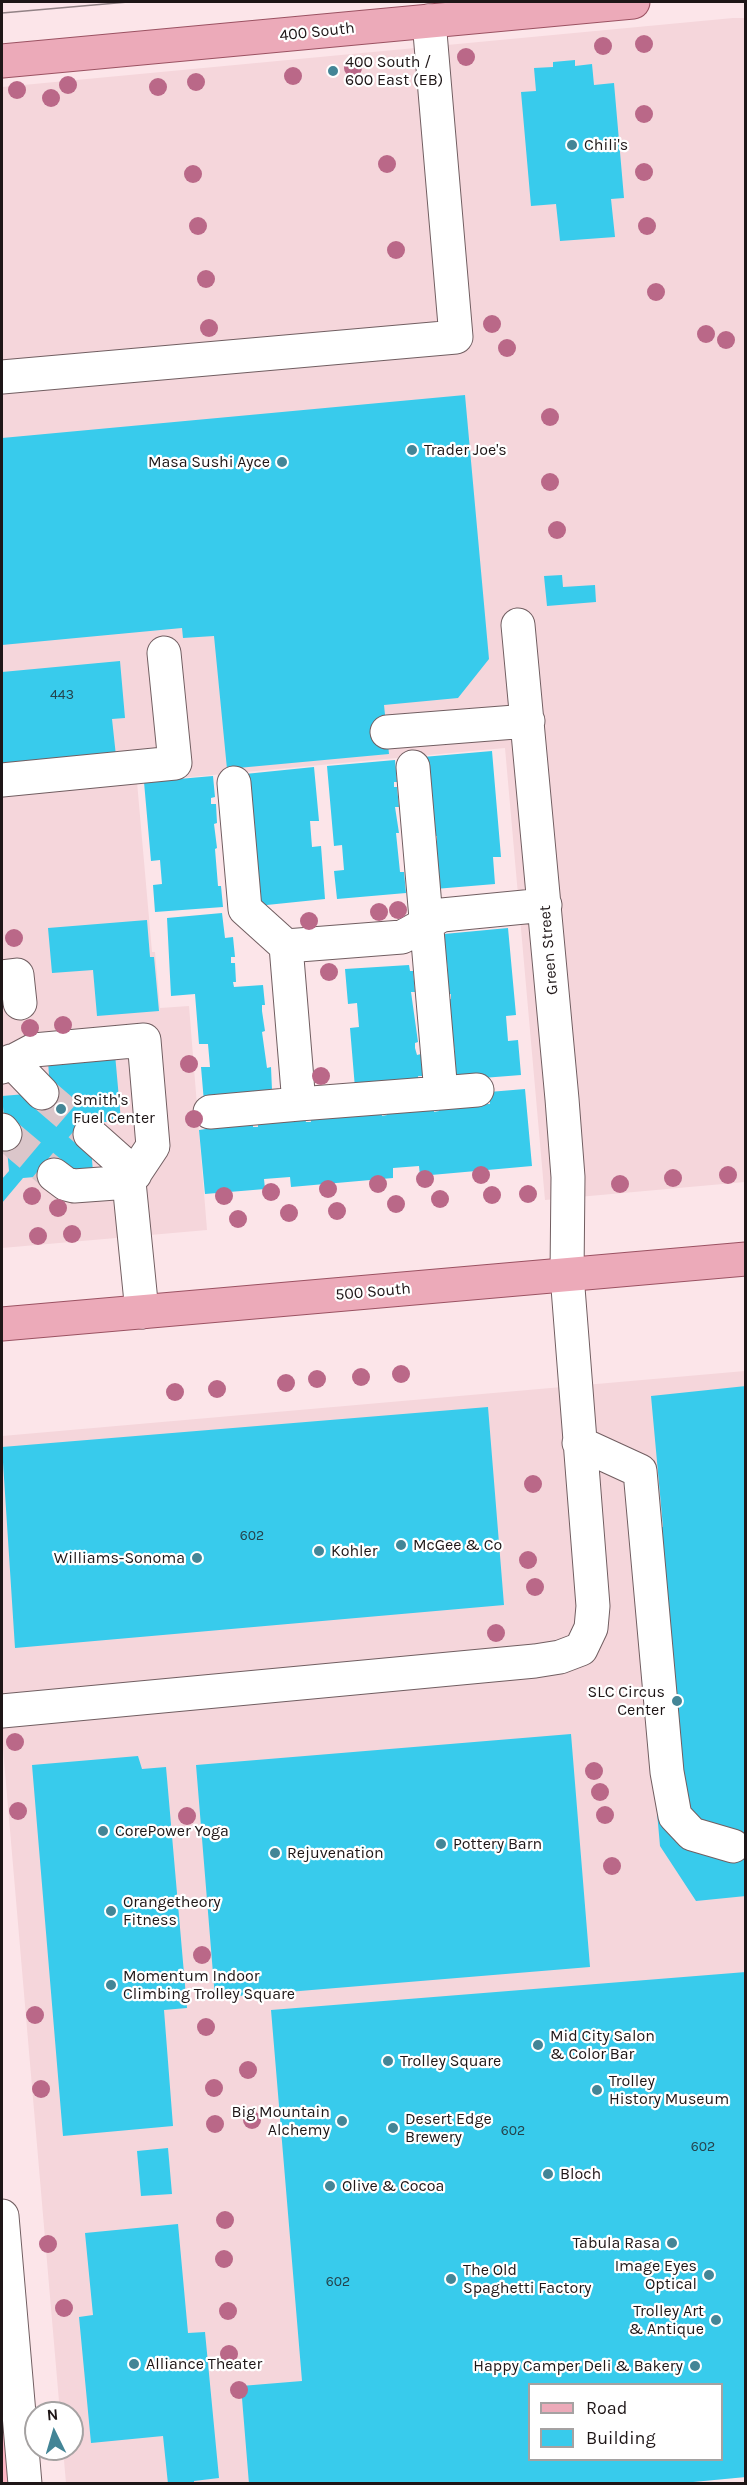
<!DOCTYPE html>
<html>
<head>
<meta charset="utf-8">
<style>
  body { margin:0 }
  #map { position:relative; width:747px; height:2485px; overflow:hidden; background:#fce5e9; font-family:Karla,sans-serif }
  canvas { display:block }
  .frame { position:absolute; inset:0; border:3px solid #1e1617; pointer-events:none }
  .legend { position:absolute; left:528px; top:2383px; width:195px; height:78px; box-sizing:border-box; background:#fff; border:2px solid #a5a2a2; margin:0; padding:8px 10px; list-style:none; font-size:18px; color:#1e1617 }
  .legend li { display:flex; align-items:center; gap:12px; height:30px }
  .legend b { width:30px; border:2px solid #a5a2a2 }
  .north { position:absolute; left:24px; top:2401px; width:60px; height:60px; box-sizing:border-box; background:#fff; border:2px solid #a5a2a2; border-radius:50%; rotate:355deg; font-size:16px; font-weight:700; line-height:24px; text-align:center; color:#1e1617 }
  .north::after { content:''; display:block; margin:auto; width:21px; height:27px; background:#438596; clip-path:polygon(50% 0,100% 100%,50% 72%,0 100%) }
</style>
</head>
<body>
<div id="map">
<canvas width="747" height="2485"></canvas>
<div class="frame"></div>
<ul class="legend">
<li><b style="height:8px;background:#ecaab9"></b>Road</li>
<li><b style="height:16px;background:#38cbec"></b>Building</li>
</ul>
<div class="north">N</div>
</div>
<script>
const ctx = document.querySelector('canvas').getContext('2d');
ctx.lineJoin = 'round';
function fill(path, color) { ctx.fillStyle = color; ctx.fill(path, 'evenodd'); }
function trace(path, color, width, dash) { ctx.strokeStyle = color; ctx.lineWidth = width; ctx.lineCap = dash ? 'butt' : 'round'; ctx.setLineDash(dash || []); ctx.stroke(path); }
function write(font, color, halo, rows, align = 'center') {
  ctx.font = font + ' Karla,sans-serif'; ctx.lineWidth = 4.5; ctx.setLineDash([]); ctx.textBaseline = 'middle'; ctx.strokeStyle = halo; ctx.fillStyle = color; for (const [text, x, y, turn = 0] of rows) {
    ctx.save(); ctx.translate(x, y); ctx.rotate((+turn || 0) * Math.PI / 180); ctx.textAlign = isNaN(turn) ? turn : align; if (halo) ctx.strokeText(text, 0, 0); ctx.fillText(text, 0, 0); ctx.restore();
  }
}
fill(new Path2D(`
  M733,18H745V1182L545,1200L505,748L137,782L152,952H155L160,1008L189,1006L207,1230L2,1248V87Z
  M745,1371V2477L672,2484L66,2483L63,2449H72V2413H60L2,1737V1436ZM530,2384H722V2460H530Z`), '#f5d6db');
fill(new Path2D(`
  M2,2383L10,2483H2Z`), '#feb6c4');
fill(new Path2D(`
  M575,60V66L592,64L594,85L614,83L624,198L611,199L615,237L560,241L556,204L531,206L521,92L536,91L534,68L553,67V62Z
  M465,395L489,659L458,698L384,705L389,754L227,769L214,636L183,638L182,628L2,645V438Z
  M562,575L563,587L595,585L596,602L547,606L544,576Z
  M120,661L125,718L112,719L116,756L2,766V672Z
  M492,751L501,857H493L495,884L435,889L433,842H437V836L430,837L423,757Z
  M395,760L397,782H394V787H397L399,807H395L399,833H396L400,872H404L406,893L337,899L334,871L344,870L342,845L334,846L327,766Z
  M314,767L319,821H310L312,847L321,846L325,899L257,906L245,774Z
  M213,776L215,797L211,798V804H216L217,823L214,824L217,848L215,849L218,886H221L223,907L155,912L153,885L162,884L160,860L151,861L144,782Z
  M222,913L225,938L233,937L235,957H231V963H235L236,982H233L234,987L263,985L265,1005H262V1011L265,1031L262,1032L267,1068L271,1067L272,1090H268V1097L204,1102L201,1067H210L208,1044H199L195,994L171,996L167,918Z
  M147,920L150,957H154L159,1011L97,1016L93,970L52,973L48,928Z
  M508,928L516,1015L506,1016L508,1041L518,1040L521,1075L457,1080V1075H452L450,1052H455L454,1046L450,1047L448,1000L451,999V994L445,995L443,976L448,975L447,962H442L440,942L445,941L444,934Z
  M409,965L410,971H413L415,992H411L418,1042L415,1043V1048L417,1055L421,1054L423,1076H418L419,1082L355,1088L350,1028L359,1027L357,1003L348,1004L345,969Z
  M115,1054L121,1121L89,1123L93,1172L23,1178L2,1203V1179L9,1171L2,1096L50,1092L48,1060Z
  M525,1089L532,1166L420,1176L419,1166L393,1168V1178L291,1187L290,1177L264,1179L265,1189L205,1194L199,1130L206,1129V1125L226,1124L227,1127L253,1123V1127H258V1121L278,1119L279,1123L305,1119L306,1122H311L310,1116L330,1115V1118H336V1114L382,1112V1116L387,1115V1110L434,1107V1112L439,1111V1105L490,1104L489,1092Z
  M746,1386V1896L696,1901L660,1846L632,1530L663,1527L651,1396Z
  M488,1407L504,1605L15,1648L2,1447Z
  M571,1734L590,1967L215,1998L196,1765Z
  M138,1756L142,1769L166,1767L187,2008L164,2010L173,2126L63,2136L32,1765Z
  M746,1972V2477L672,2484H249L241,2386L302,2381L271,2010ZM530,2384H722V2460H530Z
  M168,2148L172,2194L141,2196L137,2151Z
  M178,2224L188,2333L205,2332L219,2478L194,2481V2484H168L163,2436L91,2443L79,2317L93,2315L85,2233Z`), '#38cbec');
trace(new Path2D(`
  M42,1093L90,1134
  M5,1134L54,1175`), '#dbc6ca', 33, [33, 16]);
const minor = new Path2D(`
  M2,377L456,337L429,21
  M387,732L528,721
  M413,767L441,1093L299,1104L286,946L402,937L442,915L545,905
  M2,780L175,763L164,653
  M234,783L245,909L286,946
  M2,977L17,975L20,1003
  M11,1061L42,1093
  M2,1067L34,1050L144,1040L153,1146L129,1182L142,1312
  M441,1093L477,1090
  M210,1112L299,1104
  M2,1130L5,1134
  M90,1134L135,1174
  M54,1175L66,1184L74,1186L129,1182
  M579,1443L640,1471L667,1772L675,1816L692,1834L733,1846
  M2,1711L535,1661L560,1657L581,1649L591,1628L593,1606L567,1275L568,1177L562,1099L518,625
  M2,2216L25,2484`);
const major = new Path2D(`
  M2,61L633,2
  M2,1324L746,1259`);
trace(minor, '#715e61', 35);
trace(major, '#9b5262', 35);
trace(minor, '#fff', 33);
trace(major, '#ecaab9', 33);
trace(new Path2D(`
  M2,13L128,2`), '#928285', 1.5);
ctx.fillStyle = '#ba6888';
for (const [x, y] of [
  [644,44],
  [603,46],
  [466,57],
  [353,68],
  [293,76],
  [196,82],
  [68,85],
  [158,87],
  [17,90],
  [51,98],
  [644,114],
  [387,164],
  [644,172],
  [193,174],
  [198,226],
  [647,226],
  [396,250],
  [206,279],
  [656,292],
  [492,324],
  [209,328],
  [706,334],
  [726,340],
  [507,348],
  [550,417],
  [550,482],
  [557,530],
  [398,910],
  [379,912],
  [309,921],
  [14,938],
  [329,972],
  [63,1025],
  [30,1028],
  [189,1064],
  [321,1076],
  [194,1119],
  [481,1175],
  [728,1175],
  [673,1178],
  [425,1179],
  [378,1184],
  [620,1184],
  [328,1189],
  [271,1192],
  [528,1194],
  [492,1195],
  [32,1196],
  [224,1196],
  [440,1199],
  [396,1204],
  [58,1208],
  [337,1211],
  [289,1213],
  [238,1219],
  [72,1234],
  [38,1236],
  [401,1374],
  [361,1377],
  [317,1379],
  [286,1383],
  [217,1389],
  [175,1392],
  [533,1484],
  [528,1560],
  [535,1587],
  [496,1633],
  [15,1742],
  [594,1771],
  [600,1792],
  [18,1811],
  [605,1815],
  [187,1816],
  [612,1866],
  [202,1955],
  [35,2015],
  [206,2027],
  [248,2070],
  [214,2088],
  [41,2089],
  [252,2120],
  [215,2124],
  [225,2220],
  [48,2244],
  [224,2259],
  [64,2308],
  [228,2311],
  [229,2354],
  [239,2390]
]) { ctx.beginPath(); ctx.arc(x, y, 9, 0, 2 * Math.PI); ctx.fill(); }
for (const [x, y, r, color] of [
  [333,71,6,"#438596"],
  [572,145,6,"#438596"],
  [412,450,6,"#438596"],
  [282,462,6,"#438596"],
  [61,1109,6,"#438596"],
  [401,1545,6,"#438596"],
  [319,1551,6,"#438596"],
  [197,1558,6,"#438596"],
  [677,1701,6,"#438596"],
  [103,1831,6,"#438596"],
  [441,1844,6,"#438596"],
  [275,1853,6,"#438596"],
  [111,1911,6,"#438596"],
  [111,1985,6,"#438596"],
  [538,2045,6,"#438596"],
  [388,2061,6,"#438596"],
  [597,2090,6,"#438596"],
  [342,2121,6,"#438596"],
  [393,2128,6,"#438596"],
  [548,2174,6,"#438596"],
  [330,2186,6,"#438596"],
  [672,2243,6,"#438596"],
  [709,2275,6,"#438596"],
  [451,2279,6,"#438596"],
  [716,2320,6,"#438596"],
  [134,2364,6,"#438596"],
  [695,2366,6,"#438596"]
]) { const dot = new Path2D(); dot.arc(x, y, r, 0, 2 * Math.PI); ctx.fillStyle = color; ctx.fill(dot); trace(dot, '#fff', 2); }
write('14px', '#24434c', null, [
  ["443",62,695],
  ["602",252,1536],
  ["602",513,2131],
  ["602",703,2147],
  ["602",338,2282]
]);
write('16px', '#1e1617', '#fff', [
  ["400 South",317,32,-6],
  ["Green Street",549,950,-95],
  ["500 South",373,1292,-5]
]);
write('16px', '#1e1617', '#fff', [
  ["400 South /",345,62],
  ["600 East (EB)",345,80],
  ["Chili's",584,145],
  ["Trader Joe's",424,450],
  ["Masa Sushi Ayce",270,462,"right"],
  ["Smith's",73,1100],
  ["Fuel Center",73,1118],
  ["McGee & Co",413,1545],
  ["Kohler",331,1551],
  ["Williams-Sonoma",185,1558,"right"],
  ["SLC Circus",665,1692,"right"],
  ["Center",665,1710,"right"],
  ["CorePower Yoga",115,1831],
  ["Pottery Barn",453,1844],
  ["Rejuvenation",287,1853],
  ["Orangetheory",123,1902],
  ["Fitness",123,1920],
  ["Momentum Indoor",123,1976],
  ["Climbing Trolley Square",123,1994],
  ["Mid City Salon",550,2036],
  ["& Color Bar",550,2054],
  ["Trolley Square",400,2061],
  ["Trolley",609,2081],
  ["History Museum",609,2099],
  ["Big Mountain",330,2112,"right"],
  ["Alchemy",330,2130,"right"],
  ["Desert Edge",405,2119],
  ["Brewery",405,2137],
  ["Bloch",560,2174],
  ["Olive & Cocoa",342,2186],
  ["Tabula Rasa",660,2243,"right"],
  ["Image Eyes",697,2266,"right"],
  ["Optical",697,2284,"right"],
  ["The Old",463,2270],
  ["Spaghetti Factory",463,2288],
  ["Trolley Art",704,2311,"right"],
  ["& Antique",704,2329,"right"],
  ["Alliance Theater",146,2364],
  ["Happy Camper Deli & Bakery",683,2366,"right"]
], 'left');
</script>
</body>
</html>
